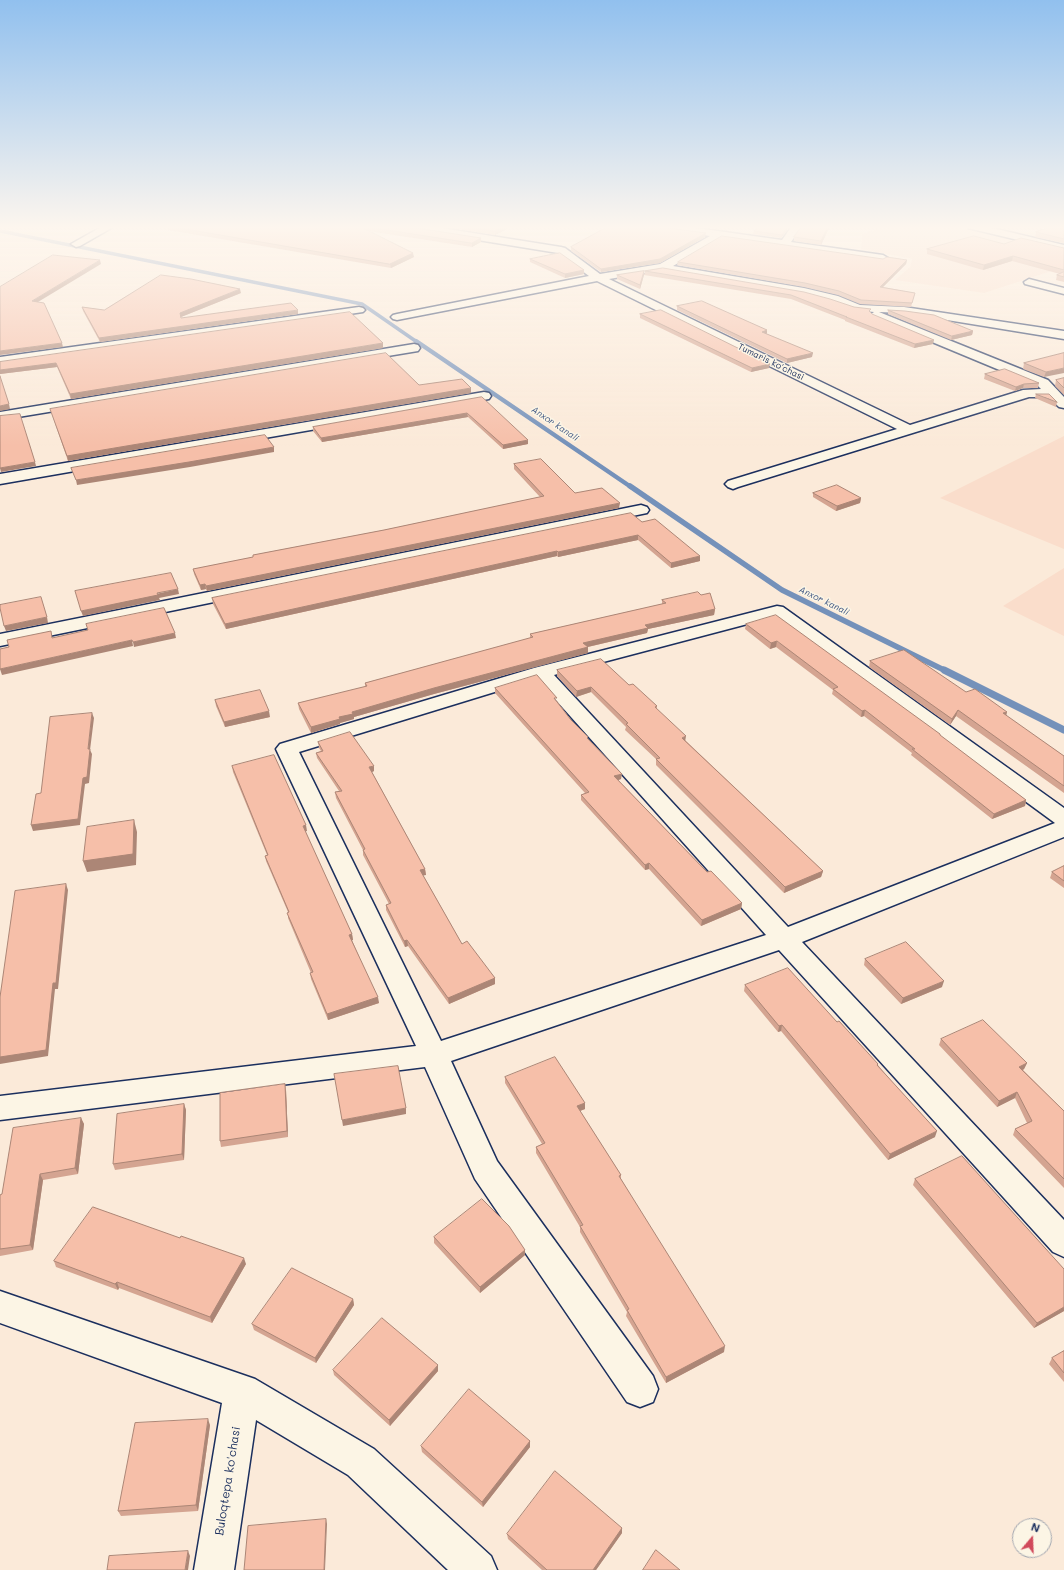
<!DOCTYPE html>
<html>
<head>
<meta charset="utf-8">
<style>
  body { margin:0 }
  #map { position:relative; width:1064px; height:1570px; overflow:hidden; background:#fbead9; font-family:Mali,sans-serif }
  canvas { display:block }
  .north { position:absolute; left:1012px; top:1518px; width:40px; height:40px; box-sizing:border-box; background:#fcf5e5; border:1px solid #a2a6af; border-radius:50%; rotate:19deg; font-size:11px; font-weight:700; line-height:16px; text-align:center; color:#1b2f5e }
  .north::after { content:''; display:block; margin:auto; width:14px; height:18px; background:#d1495b; clip-path:polygon(50% 0,100% 100%,50% 72%,0 100%) }
</style>
</head>
<body>
<div id="map">
<canvas width="1064" height="1570"></canvas>
<div class="north">N</div>
</div>
<script>
const ctx = document.querySelector('canvas').getContext('2d');
ctx.lineJoin = 'round';
function fill(path, color) { ctx.fillStyle = color; ctx.fill(path, 'evenodd'); }
function trace(path, color, width, dash) { ctx.strokeStyle = color; ctx.lineWidth = width; ctx.lineCap = dash ? 'butt' : 'round'; ctx.setLineDash(dash || []); ctx.stroke(path); }
function write(font, color, halo, rows, align = 'center') {
  ctx.font = font + ' Mali,sans-serif'; ctx.lineWidth = 3; ctx.setLineDash([]); ctx.textBaseline = 'middle'; ctx.strokeStyle = halo; ctx.fillStyle = color; for (const [text, x, y, turn = 0] of rows) {
    ctx.save(); ctx.translate(x, y); ctx.rotate((+turn || 0) * Math.PI / 180); ctx.textAlign = isNaN(turn) ? turn : align; if (halo) ctx.strokeText(text, 0, 0); ctx.fillText(text, 0, 0); ctx.restore();
  }
}
fill(new Path2D(`
  M886,226H954L1064,252V267L984,293L895,280L910,267L912,259L861,249L862,234Z
  M1064,436V549L940,498Z
  M1064,568V636L1003,606Z`), '#faddcb');
trace(new Path2D(`
  M0,231L362,304L417,342`), '#7491ba', 3.5);
trace(new Path2D(`
  M416,341L631,487`), '#7491ba', 4.5);
trace(new Path2D(`
  M630,486L782,590L946,671`), '#7491ba', 5.5);
trace(new Path2D(`
  M944,670L1064,730`), '#7491ba', 7);
const street = new Path2D(`
  M103,226H115L80,246L76,247L71,244Z
  M405,226H429L561,247L565,248L600,274L660,264L710,236L661,229L656,226H682L782,240L792,226H802L791,242L883,255L888,258L883,261L721,238L673,266L804,288L838,296L860,305L904,307L1064,331V339L904,313L879,312L1048,380L1064,397V408L1059,407L1048,397H1029L738,487L733,489L728,487L725,484L728,481L897,429L597,281L397,320L393,319L391,317L393,315L397,314L589,276L558,253L410,229ZM663,270L804,294L830,301L854,310L874,312L870,315L872,317L1038,386L1041,389L1023,390L910,425L609,279Z
  M966,226H984L1064,245V251L968,228Z
  M1029,279L1064,288V294L1025,284L1024,282Z
  M359,307L363,308L365,310L363,312L0,365V357Z
  M414,344L418,345L420,348L418,351L0,420V412Z
  M484,392L489,393L491,396L489,399L0,484V474Z
  M641,505L647,507L649,510L647,513L0,646V634Z
  M777,606L783,607L1064,808V837L802,942L1064,1220V1257L1053,1252L779,950L451,1061L497,1161L653,1376L658,1389L653,1402L640,1407L627,1402L475,1179L425,1067L0,1120V1096L416,1046L276,749L280,744L534,668ZM774,617L1055,823L788,927L554,675ZM537,679L766,935L441,1041L299,752Z
  M0,1291L255,1379L374,1449L491,1556L497,1570H448L348,1475L256,1420L234,1570H194L222,1403L0,1323Z`);
trace(street, '#1b2f5e', 3);
fill(street, '#fcf5e5');
fill(new Path2D(`
  M168,226H408L410,227L481,242L472,247L368,231L414,257L391,268L168,230Z
  M439,226H513L495,235Z
  M607,226H659L661,227L705,237L660,263L601,272L571,251V247L608,226Z
  M790,226L781,238L753,234L754,231Z
  M802,226H830L821,245L794,241V237Z
  M1064,226V243L1035,237L1036,232Z
  M1004,244L1064,248V282L1056,280L1057,275L1060,274L1012,261L983,270L927,254V249Z
  M530,259L584,270V274L565,278L530,262Z
  M883,259L907,260L906,264L883,287L915,293L911,307L860,304L838,295L804,287L677,265L678,262Z
  M663,268L854,307L872,314L933,344L914,348L845,321V320L791,299L644,275L645,271Z
  M644,271V275L640,289L617,279V275Z
  M241,293L181,317V318L298,314L100,342L83,311L82,307L104,310Z
  M677,306L767,334L812,357L787,363L677,310Z
  M888,310L973,331L972,335L951,340L888,314Z
  M640,314L769,368L751,372L640,318Z
  M383,348L71,399L57,367L0,374V362Z
  M1064,353L1044,377L1023,369L1024,363Z
  M985,374L1039,383L1038,388H1023L1015,391L984,379Z
  M1064,378V395L1055,386L1056,380Z
  M419,385L471,393L68,461L50,409Z
  M1036,394L1057,402L1056,407L1035,398Z
  M482,397L528,444L503,449L468,417L322,442L313,431V427Z
  M514,464L575,493L619,508L207,591L206,589L201,590L194,574L193,569L253,557V555L384,530L540,497L514,469Z
  M813,493L861,498L860,503L836,511L813,497Z
  M642,522L700,561L671,568L638,540L558,557L557,556L226,629L213,604L212,598Z
  M662,600L715,609L714,615L648,629L647,633L588,647V653L434,694L354,717V719L340,723V724L311,733L299,709L298,703L365,687V683L530,638V634L662,604Z
  M746,624L940,734V736L1026,800L1025,806L992,819L911,755L912,753L864,716L861,717L832,694L833,690L776,647L770,649L745,629Z
  M870,661L966,692L1006,716L1064,756V793L956,716L950,725L869,667Z
  M557,670L629,685L657,706V709L686,741L823,871L821,877L784,893L656,765V759L625,730L626,727L591,692L576,697L557,676Z
  M495,688L557,701L571,720L621,779L618,780L707,872L742,903L741,909L701,926L649,869L645,870L581,800V795L585,793L495,693Z
  M215,700L270,717L225,727L216,706Z
  M318,742L374,771L372,772L425,869L426,875H423L462,944L495,978V984L449,1004L408,946L405,947L386,910V905L389,904L363,855V850L336,798L335,792L339,791L317,758L316,753L321,751L319,748Z
  M232,766L307,831H305L352,934L353,940H352L379,1003L328,1020L311,979L310,973H311L288,918V912L266,861L265,856L267,855L233,772Z
  M1064,866V888L1050,878L1052,872Z
  M865,959L942,987L901,1004L864,965Z
  M745,985L837,1022L878,1065L935,1137L888,1160L781,1031L778,1032L744,991Z
  M941,1039L1027,1063L1024,1069L1023,1070L1064,1111V1188L1013,1135L1015,1129L1027,1123L1015,1098L997,1107L939,1045Z
  M505,1077L585,1103V1109L580,1111L621,1175V1179L724,1352L666,1383L626,1316L627,1312L580,1232V1227L536,1153V1147L542,1144L505,1083Z
  M286,1090L288,1137L221,1147L220,1141Z
  M184,1104L186,1110L184,1160L115,1170L113,1164Z
  M81,1118L84,1124L78,1174L43,1180L33,1250L0,1256V1195L2,1194Z
  M915,1179L1064,1269V1311L1034,1328L913,1185Z
  M434,1237L525,1250V1255L480,1293L434,1243Z
  M54,1261L246,1264L212,1323L119,1288L118,1290L56,1267Z
  M353,1299L354,1305L316,1363L254,1330L252,1324Z
  M1064,1351V1382L1049,1364L1052,1358Z
  M333,1370L438,1371L390,1426L334,1375Z
  M210,1425L198,1511L121,1516L118,1511Z
  M530,1441V1447L483,1507L422,1452L421,1446Z
  M622,1528V1533L596,1570H542L508,1539L507,1534Z`), '#d4a491');
fill(new Path2D(`
  M506,226H513L495,235V231Z
  M788,226H790L781,238L782,235Z
  M828,226H830L821,245V241Z
  M706,233L705,237L660,263L601,272V269Z
  M481,238V242L472,247V243Z
  M413,253L414,257L391,268L390,264Z
  M1013,256L1012,261L983,270L984,265Z
  M100,260L101,264L33,305L32,301Z
  M907,260L906,264L879,291L880,287Z
  M584,270V274L565,278V274Z
  M644,271V275L640,289V285Z
  M240,289L241,293L181,317L180,313Z
  M298,310V314L100,342L99,338Z
  M767,330V334L762,332Z
  M973,331L972,335L951,340L952,336Z
  M934,340L933,344L914,348L915,344Z
  M62,343L63,347L0,355V351Z
  M383,343V348L71,399L70,394Z
  M813,353L812,357L787,363V359Z
  M56,363L57,367L0,374V370Z
  M770,364L769,368L751,372L752,368Z
  M1064,368V373L1044,377L1046,372Z
  M1024,384L1023,388L1015,391L1016,387Z
  M471,388V393L68,461L67,456Z
  M9,404L10,409L0,411V406Z
  M467,413L468,417L322,442L321,438Z
  M528,440V444L503,449V445Z
  M274,447V452L190,467L77,485L76,480Z
  M35,462L36,466L1,472L0,468Z
  M861,498L860,503L836,511L837,506Z
  M620,503L619,508L207,591L206,586Z
  M638,535V540L558,557V552Z
  M557,551V556L226,629L225,624Z
  M700,556V561L671,568V563Z
  M205,584L206,589L201,590L200,585Z
  M178,589L179,594L159,598L160,600L83,616L81,611Z
  M715,609L714,615L648,629L647,633L583,648V643L645,625Z
  M47,617L48,623L6,631L4,626Z
  M175,633L176,638L134,647L133,642Z
  M132,640L133,646L2,675L0,669Z
  M777,641L776,647L770,649L771,643Z
  M588,647V653L434,694L354,717V719L340,723V724L311,733V727L352,712L434,688Z
  M591,687V692L576,697L577,691Z
  M865,710L864,716L861,717L862,711Z
  M958,710L956,716L950,725L952,719Z
  M269,711L270,717L225,727L224,722Z
  M1007,712L1006,717L1003,713Z
  M92,713L94,718L90,750L92,754L89,783L85,784L80,825L33,831L31,825L83,778L88,749Z
  M686,736L685,742L682,738Z
  M374,766V771L370,773L369,767Z
  M622,774L621,779L613,782L614,776Z
  M1026,800L1025,806L992,819L994,814Z
  M134,820L137,832L136,865L87,872L83,861Z
  M306,825L307,831L304,832L303,826Z
  M649,863V869L645,870V865Z
  M425,869L426,875L421,876L420,870Z
  M823,871L821,877L784,893L785,887Z
  M66,884L68,890L58,989H55L48,1056L0,1064V1057L53,983Z
  M742,903L741,909L701,926L702,920Z
  M352,934L353,940L350,941L349,935Z
  M407,940L408,946L405,947L404,941Z
  M495,978V984L449,1004L448,998Z
  M944,981L942,987L901,1004L903,998Z
  M378,997L379,1003L328,1020L327,1014Z
  M782,1025L781,1031L778,1032L779,1026Z
  M1027,1063L1024,1069L1017,1073L1019,1067Z
  M285,1084L286,1090L288,1137L287,1131Z
  M1017,1092L1015,1098L997,1107L999,1101Z
  M585,1103V1109L577,1112V1106Z
  M184,1104L186,1110L184,1160L182,1154Z
  M406,1108V1114L343,1126L342,1120Z
  M81,1118L84,1124L78,1174L75,1168Z
  M937,1131L935,1137L888,1160L890,1154Z
  M40,1174L43,1180L33,1250L30,1245Z
  M525,1250V1255L480,1293V1287Z
  M244,1258L246,1264L212,1323L210,1317Z
  M117,1282L119,1288L118,1290L115,1284Z
  M353,1299L354,1305L316,1363L315,1358Z
  M1064,1307V1311L1034,1328L1037,1323Z
  M725,1346L724,1352L666,1383V1377Z
  M438,1365V1371L390,1426L389,1420Z
  M208,1419L210,1425L198,1511L196,1505Z
  M530,1441V1447L483,1507L482,1502Z
  M326,1519L327,1524L325,1570H324Z
  M622,1528V1533L596,1570H593Z
  M188,1551L190,1556L188,1570H185Z`), '#ac8676');
const building = new Path2D(`
  M168,226H359L413,253L390,264Z
  M362,226H408L410,227L481,238L472,243Z
  M461,226H506L495,231Z
  M609,226H659L661,227L706,233L660,259L601,269L571,247Z
  M760,226H788L782,235L754,231Z
  M802,226H828L821,241L794,237Z
  M1052,226H1064V239L1036,232Z
  M722,236L883,259L887,257L907,260L880,287L915,293L912,303L861,300L839,291L805,283L678,262Z
  M974,236L1004,244L1021,238L1064,248V270L1013,256L984,265L927,249Z
  M560,253L584,270L565,274L530,259Z
  M53,255L100,260L32,301L44,303L62,343L0,351V287Z
  M663,268L804,292L830,299L854,307L871,309L869,311L872,314L934,340L915,344L846,317H847L791,295L645,271Z
  M644,271L640,285L617,275Z
  M1064,272V277L1057,275Z
  M161,275L191,279L240,289L180,313L181,318L291,303L298,310L99,338L82,307L104,310Z
  M702,301L767,330L762,332L813,353L787,359L677,306Z
  M661,310L770,364L752,368L640,314Z
  M888,310L905,311L934,315L973,331L952,336Z
  M350,312L383,343L70,394L56,363L0,370V362Z
  M386,353L419,385L462,379L471,388L67,456L50,409Z
  M1064,353V368L1046,372L1024,363Z
  M1005,369L1039,383L1024,384L1016,387L985,374Z
  M0,376L9,404L0,406Z
  M1064,378V388L1056,380Z
  M1036,394H1049L1057,402Z
  M482,397L528,440L503,445L467,413L321,438L313,427Z
  M20,414L35,462L0,468V416Z
  M265,435L274,447L189,462L76,480L71,468Z
  M541,459L575,493L602,488L620,503L206,586L205,584L200,585L193,569L253,557V555L384,530L544,496L514,464Z
  M837,485L861,498L837,506L813,493Z
  M631,513L642,522L655,519L700,556L671,563L638,535L558,552L557,551L225,624L212,598Z
  M171,573L178,589L157,593L158,595L81,611L75,591Z
  M698,592L701,595L710,593L715,609L645,625L648,628L583,643L588,647L434,688L352,712L353,714L339,717L340,719L311,727L298,703L367,686L365,683L533,637L530,634L666,603L662,600Z
  M41,597L47,617L4,626L0,608V605Z
  M164,608L175,633L133,642L132,640L0,669V649L9,647L7,640L51,631L52,638L88,630L86,624Z
  M776,615L940,734V735L1026,800L994,814L912,749H915L865,710L862,711L833,689L838,687L777,641L771,643L746,624Z
  M904,650L966,692L975,689L1007,712L1003,713L1064,756V786L958,710L952,719L870,661Z
  M601,659L629,685L633,684L657,706L655,707L686,736L682,738L823,871L785,887L656,759L660,758L626,724L628,723L591,687L577,691L557,670Z
  M537,675L557,698H554L571,720L588,737L587,738L622,774L614,776L707,872L711,871L742,903L702,920L649,863L645,865L581,795L589,792L495,688Z
  M260,690L269,711L224,722L215,700Z
  M92,713L88,749H90L87,777L83,778L78,819L31,825L36,794L41,793L50,717Z
  M350,732L374,766L369,767L425,869L420,870L462,944L467,941L495,978L448,998L407,940L404,941L386,905L391,903L363,850L365,849L335,792L342,791L316,753L323,751L318,742Z
  M274,755L306,825L303,826L352,934L349,935L378,997L327,1014L310,973L313,972L287,913L289,912L265,856L268,855L232,766Z
  M134,820L133,854L83,861L87,827Z
  M1064,866V881L1052,872Z
  M66,884L56,983H53L46,1050L0,1057V997L15,891Z
  M906,942L944,981L903,998L865,959Z
  M788,968L837,1022L839,1021L878,1064L877,1065L937,1131L890,1154L782,1025L779,1026L745,985Z
  M983,1020L1027,1063L1019,1067L1064,1111V1179L1015,1129L1032,1121L1017,1092L999,1101L941,1039Z
  M555,1057L585,1103L577,1106L621,1175L619,1176L725,1346L666,1377L627,1310L629,1309L580,1226L583,1225L536,1147L545,1143L505,1077Z
  M398,1066L406,1108L342,1120L334,1074Z
  M285,1084L287,1131L220,1141V1093Z
  M184,1104L182,1154L113,1164L117,1114Z
  M81,1118L75,1168L40,1174L30,1245L0,1249V1195L2,1194L13,1128Z
  M962,1156L1064,1269V1307L1037,1323L915,1179Z
  M482,1199L509,1226L525,1250L480,1287L434,1237Z
  M93,1207L180,1238L181,1236L244,1258L210,1317L117,1282L115,1284L54,1261Z
  M292,1268L353,1299L315,1358L252,1324Z
  M382,1318L438,1365L389,1420L333,1370Z
  M1064,1351V1373L1052,1358Z
  M469,1389L530,1441L482,1502L421,1446Z
  M208,1419L196,1505L118,1511L135,1423Z
  M555,1471L622,1528L593,1570H547L507,1534Z
  M326,1519L324,1570H244L248,1526Z
  M656,1550L680,1570H643Z
  M188,1551L185,1570H107L109,1556Z`);
fill(building, '#f6bfa9');
trace(building, '#ac8676', 1);
const sky = ctx.createLinearGradient(0, 0, 0, 446);
sky.addColorStop(0, '#91c0ee');
sky.addColorStop(0.51, '#fdf6ee');
sky.addColorStop(1, '#fdf6ee00');
ctx.fillStyle = sky;
ctx.fillRect(0, 0, 1064, 446);
write('9px', '#1b2f5e', '#fcf5e5', [
  ["Tumaris ko'chasi",771,362,26]
]);
write('italic 9px', '#405884', '#fcf5e5', [
  ["Anxor kanali",555,424,34],
  ["Anxor kanali",824,601,26]
]);
write('12px', '#1b2f5e', '#fcf5e5', [
  ["Buloqtepa ko'chasi",228,1481,-81]
]);
</script>
</body>
</html>
